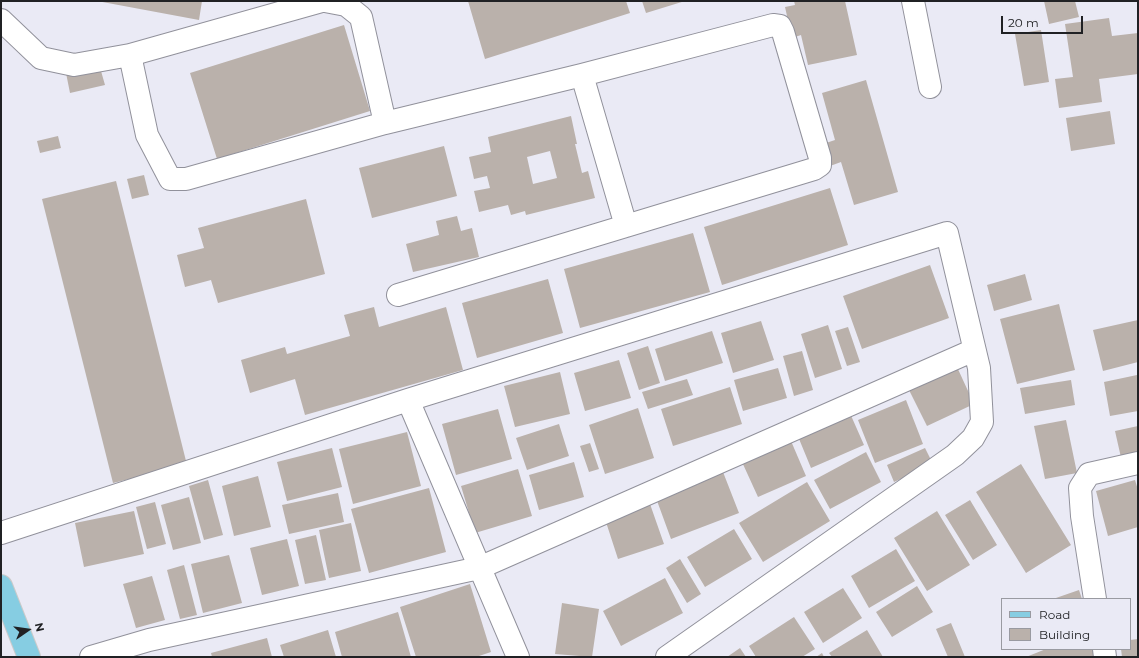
<!DOCTYPE html>
<html>
<head>
<meta charset="utf-8">
<style>
  body { margin:0 }
  #map { position:relative; width:1139px; height:658px; overflow:hidden; background:#eaeaf5; font-family:Montserrat,sans-serif }
  canvas { display:block }
  .frame { position:absolute; inset:0; border:2px solid #202124; pointer-events:none }
  .legend { position:absolute; left:1001px; top:598px; width:130px; height:52px; box-sizing:border-box; background:#eaeaf5; border:1px solid #999aa1; margin:0; padding:5px 7px; list-style:none; font-size:12px; color:#202124 }
  .legend li { display:flex; align-items:center; gap:8px; height:20px }
  .legend b { width:20px; border:1px solid #999aa1 }
  .north { position:absolute; left:8px; top:610px; width:40px; height:40px; -webkit-text-stroke:3px #eaeaf5; paint-order:stroke; rotate:77deg; font-size:11px; font-weight:700; line-height:16px; text-align:center; color:#202124 }
  .north::after { content:''; display:block; margin:auto; width:14px; height:18px; background:#202124; clip-path:polygon(50% 0,100% 100%,50% 72%,0 100%) }
  .scale { position:absolute; left:1001px; top:16px; width:82px; height:18px; box-sizing:border-box; border:2px solid #202124; border-top:0; padding-left:5px; font-size:12px; line-height:14px; white-space:nowrap; color:#202124; -webkit-text-stroke:3px #eaeaf5; paint-order:stroke }
</style>
</head>
<body>
<div id="map">
<canvas width="1139" height="658"></canvas>
<div class="frame"></div>
<ul class="legend">
<li><b style="height:5px;background:#86cde2"></b>Road</li>
<li><b style="height:11px;background:#bab1ab"></b>Building</li>
</ul>
<div class="north">N</div>
<div class="scale">20 m</div>
</div>
<script>
const ctx = document.querySelector('canvas').getContext('2d');
ctx.lineJoin = 'round';
function fill(path, color) { ctx.fillStyle = color; ctx.fill(path, 'evenodd'); }
function trace(path, color, width, dash) { ctx.strokeStyle = color; ctx.lineWidth = width; ctx.lineCap = dash ? 'butt' : 'round'; ctx.setLineDash(dash || []); ctx.stroke(path); }
fill(new Path2D(`
  M97,1H202L199,20Z
  M468,1H626L630,13L485,59Z
  M642,1H685L646,13Z
  M794,1H845L857,55L808,65L801,35L792,38L785,7L795,5Z
  M1044,1H1075L1079,17L1049,24Z
  M1109,18L1112,36L1138,33V74L1099,79L1102,102L1059,108L1055,79L1073,77L1065,24Z
  M344,25L370,111L217,159L190,73Z
  M1041,30L1049,82L1024,86L1015,34Z
  M99,64L105,85L70,93L66,73Z
  M866,80L898,192L854,205L841,162L830,166L823,144L835,140L822,93Z
  M1110,111L1115,144L1071,151L1066,118Z
  M571,116L577,144H575L582,173L588,171L595,198L526,215L525,211L511,215L508,205L479,212L474,191L490,188L487,176L474,179L469,157L491,152L488,137ZM550,151L557,178L533,184L527,157Z
  M58,136L61,148L40,153L37,141Z
  M444,146L457,196L372,218L359,168Z
  M144,175L149,195L132,199L127,179Z
  M116,181L187,465L113,483L42,199Z
  M830,188L848,245L722,285L704,227Z
  M306,199L325,274L218,303L211,280L185,287L177,255L204,248L198,228Z
  M457,216L461,231L472,228L479,257L413,272L406,244L439,235L436,221Z
  M693,233L710,292L580,328L564,269Z
  M930,265L949,318L862,349L843,296Z
  M1025,274L1032,300L994,311L987,285Z
  M548,279L563,333L477,358L462,303Z
  M1059,304L1075,370L1017,384L1000,319Z
  M374,307L379,327L446,307L463,370L305,415L295,379L250,393L241,360L285,347L287,354L350,336L344,315Z
  M1138,320V362L1103,371L1093,330Z
  M761,321L774,360L733,373L721,333Z
  M828,325L842,369L815,378L801,334Z
  M848,327L860,362L847,366L835,331Z
  M712,331L723,363L665,381L655,349Z
  M648,346L660,383L639,390L627,353Z
  M802,351L813,390L794,396L783,356Z
  M619,360L631,398L585,411L574,373Z
  M957,367L974,404L927,426L909,390Z
  M778,368L787,398L743,411L734,380Z
  M560,372L570,414L515,427L504,386Z
  M1137,375L1138,411L1110,416L1104,382Z
  M687,379L693,395L648,409L642,392Z
  M1071,380L1075,405L1025,414L1020,388Z
  M730,387L742,424L673,446L661,409Z
  M906,400L923,444L875,463L858,420Z
  M638,408L654,458L605,474L589,425Z
  M498,409L512,459L456,475L442,424Z
  M849,411L864,445L811,468L797,434Z
  M1066,420L1077,473L1045,479L1034,426Z
  M559,424L569,456L527,470L516,438Z
  M1138,426V458L1122,462L1115,431Z
  M407,432L421,486L353,504L339,449Z
  M791,441L806,476L758,497L742,462Z
  M590,443L599,469L589,472L580,446Z
  M332,448L342,487L287,501L277,462Z
  M925,448L933,464L894,482L887,465Z
  M866,452L881,482L830,509L814,480Z
  M574,462L584,497L539,510L529,475Z
  M1021,464L1071,545L1026,573L976,492Z
  M518,469L532,516L475,533L461,486Z
  M723,472L739,513L671,539L656,498Z
  M258,476L271,527L234,536L222,486Z
  M208,480L223,535L204,540L189,486Z
  M1135,480L1138,490V527L1108,536L1096,491Z
  M807,482L830,521L763,562L739,523Z
  M429,488L446,552L369,573L351,509Z
  M338,493L344,522L289,534L282,505Z
  M189,497L201,543L173,550L161,505Z
  M970,500L997,545L973,560L945,515Z
  M155,502L166,544L147,549L136,507Z
  M650,504L664,544L618,559L605,519Z
  M134,511L144,554L84,567L75,523Z
  M937,511L970,565L927,591L894,538Z
  M351,523L361,571L329,578L319,530Z
  M734,529L752,559L705,587L687,557Z
  M316,535L326,580L305,584L295,540Z
  M287,539L299,586L262,595L250,548Z
  M896,549L915,581L869,608L851,576Z
  M229,555L242,603L203,613L191,564Z
  M680,559L701,594L687,603L666,568Z
  M184,565L197,615L180,619L167,570Z
  M152,576L165,620L136,628L123,584Z
  M665,578L683,613L621,646L603,611Z
  M470,584L491,652L476,657H416L400,607Z
  M917,586L933,612L892,637L876,612Z
  M843,588L862,618L823,643L804,612Z
  M1079,590L1082,599H1053Z
  M562,603L599,609L592,657L555,654Z
  M398,612L411,657H342L335,632Z
  M794,617L815,649L802,657H756L749,646Z
  M951,623L965,657H948L936,629Z
  M328,630L336,657H284L280,645Z
  M867,630L883,657H832L829,653Z
  M267,638L272,657H212L211,653Z
  M1138,639V657H1122L1121,649H1130V640Z
  M740,648L746,657H727Z
  M1046,649H1094L1098,657H1026Z
  M822,653L824,657H816Z`), '#bab1ab');
const minor = new Path2D(`
  M913,1L930,87
  M1,20L41,58L74,65L130,55L322,1
  M130,55L147,135L170,179H186L385,123L361,17L346,5L325,1
  M582,75L626,226
  M385,123L582,75L773,25L780,26L783,32L820,158V165L814,169L398,295
  M408,400L518,657
  M1,533L408,400L947,233L979,368L982,422L973,438L955,455L667,657
  M1095,599L1082,516L1080,488L1089,474L1138,463
  M1104,649L1105,657
  M91,657L149,640L479,568L974,350`);
const major = new Path2D(`
  M1,586L29,657`);
trace(minor, '#91919b', 24);
trace(major, '#c9caca', 24);
trace(minor, '#fff', 22);
trace(major, '#86cde2', 22);
</script>
</body>
</html>
